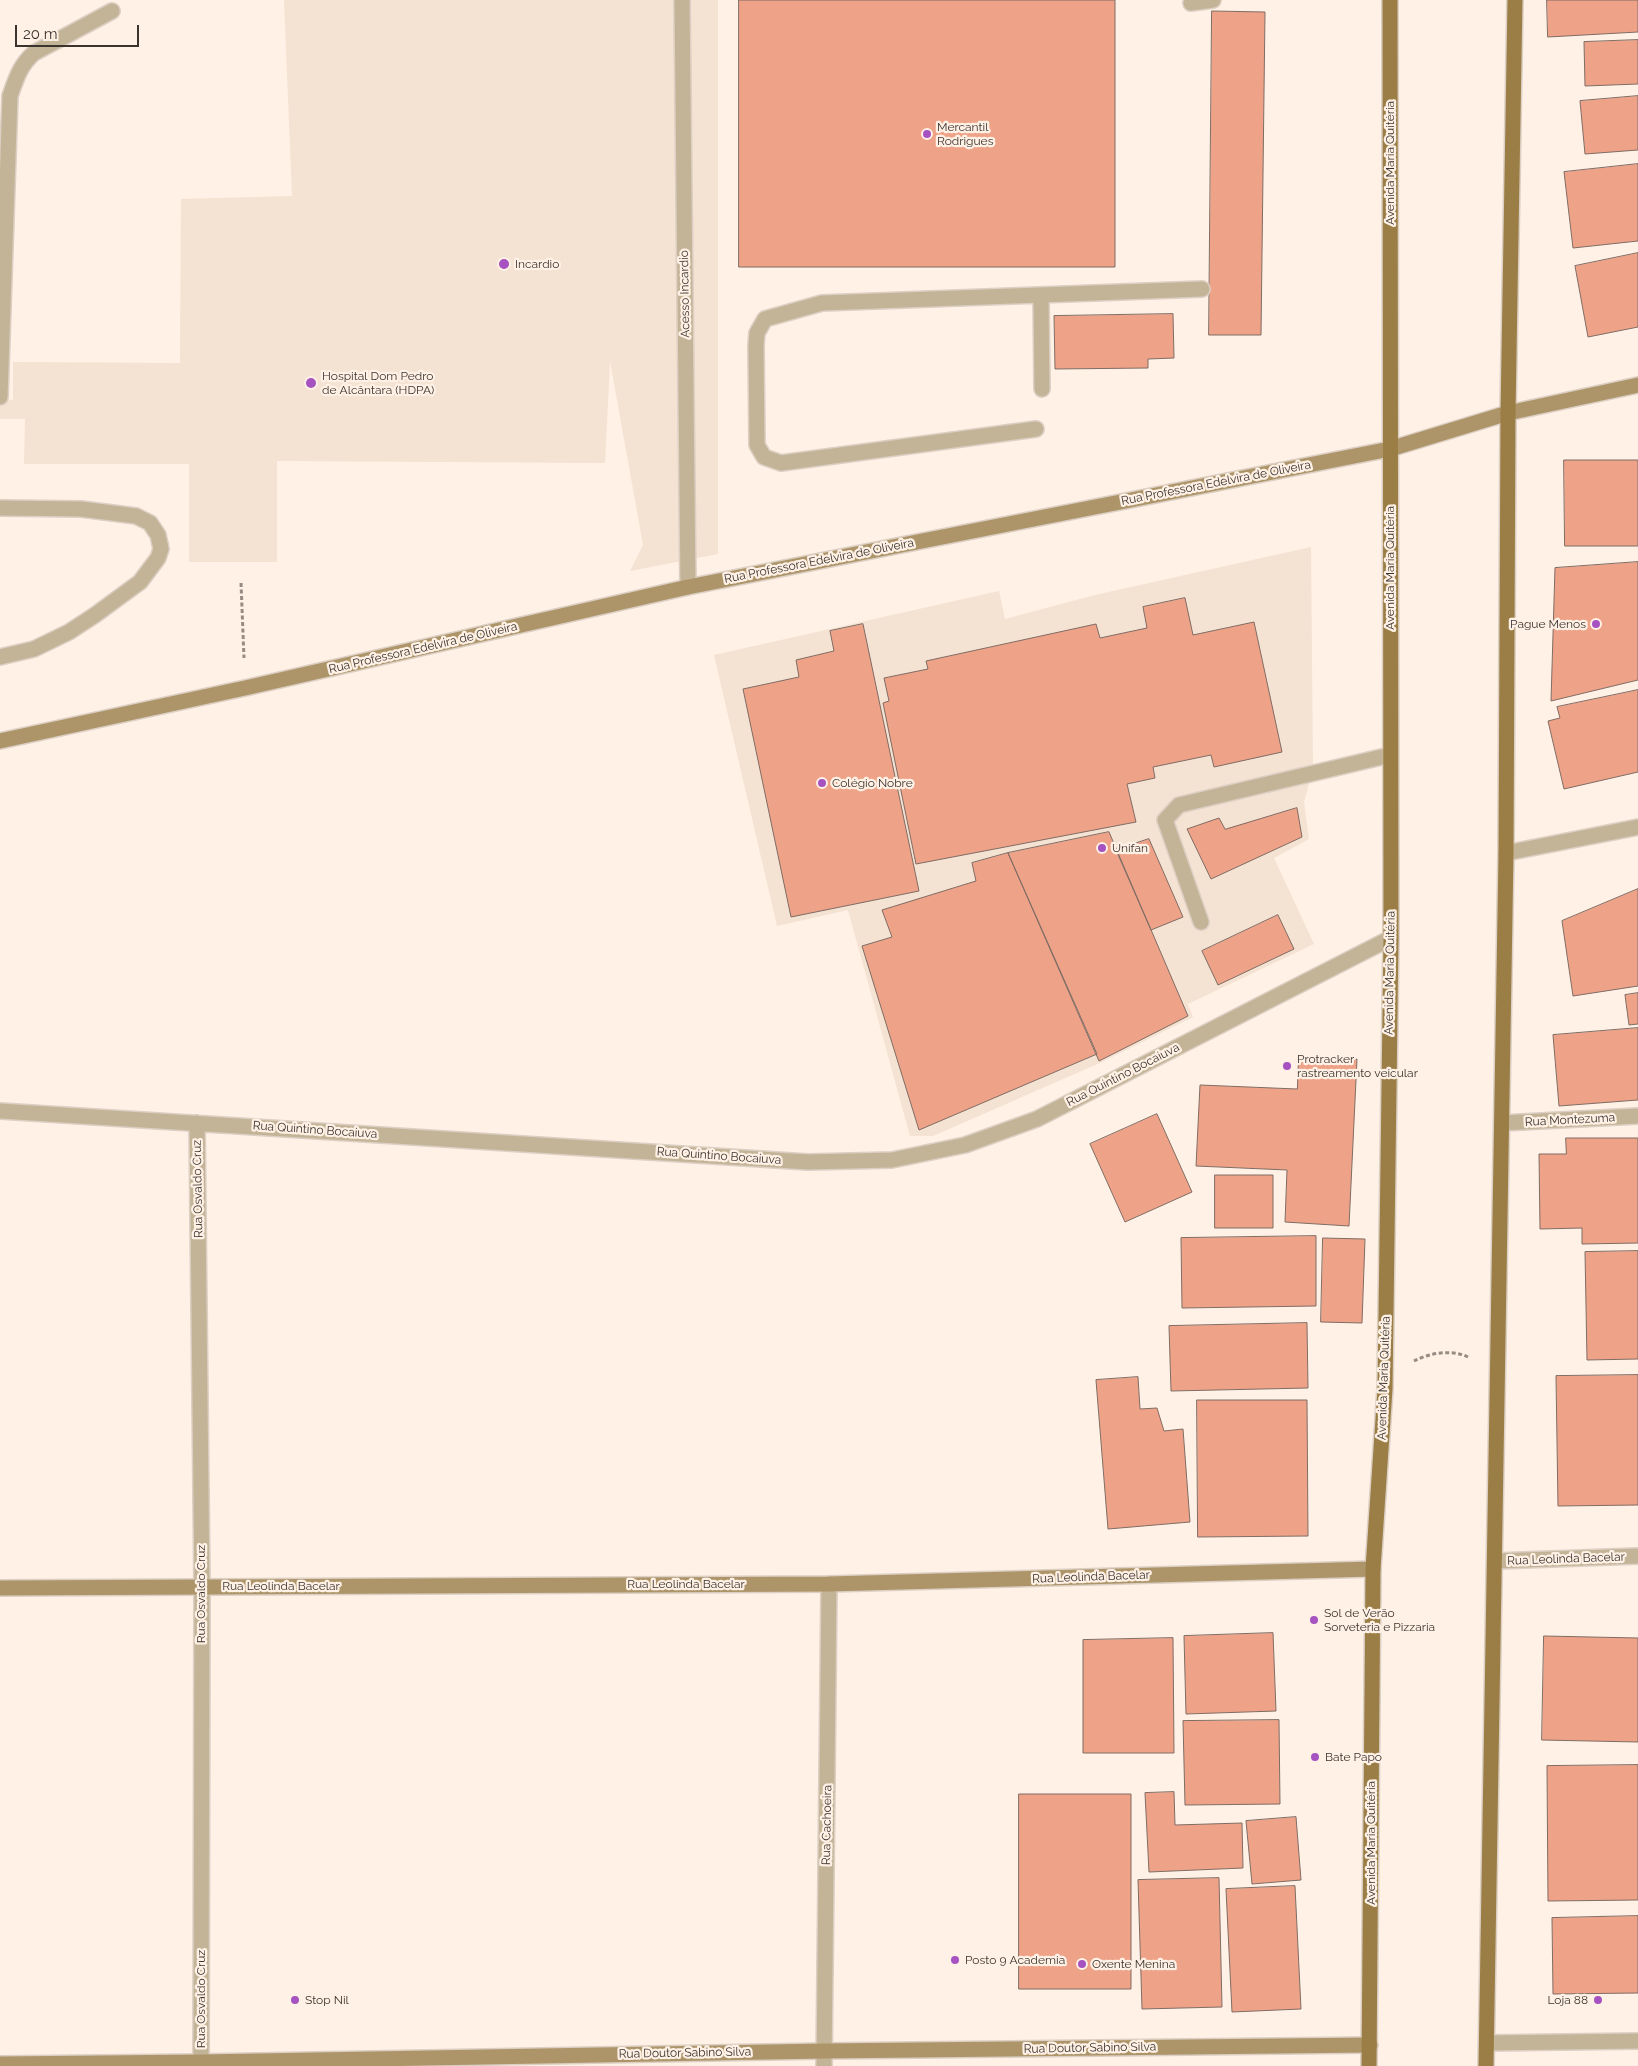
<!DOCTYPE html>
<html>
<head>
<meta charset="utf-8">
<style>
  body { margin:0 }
  #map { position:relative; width:1638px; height:2066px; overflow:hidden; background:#fff1e5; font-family:Raleway,sans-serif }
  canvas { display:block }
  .scale { position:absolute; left:15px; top:25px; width:124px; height:22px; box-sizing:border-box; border:2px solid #3b342e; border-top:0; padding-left:6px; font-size:15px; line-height:18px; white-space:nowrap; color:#3b342e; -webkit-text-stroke:4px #fff1e5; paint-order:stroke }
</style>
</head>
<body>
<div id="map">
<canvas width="1638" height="2066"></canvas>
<div class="scale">20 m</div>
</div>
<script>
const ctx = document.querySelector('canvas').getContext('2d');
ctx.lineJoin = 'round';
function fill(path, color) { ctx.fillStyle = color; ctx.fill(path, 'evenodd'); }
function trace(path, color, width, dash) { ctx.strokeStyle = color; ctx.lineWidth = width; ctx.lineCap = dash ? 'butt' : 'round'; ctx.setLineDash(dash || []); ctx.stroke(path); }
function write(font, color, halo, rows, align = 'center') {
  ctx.font = font + ' Raleway,sans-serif'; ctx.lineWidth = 4.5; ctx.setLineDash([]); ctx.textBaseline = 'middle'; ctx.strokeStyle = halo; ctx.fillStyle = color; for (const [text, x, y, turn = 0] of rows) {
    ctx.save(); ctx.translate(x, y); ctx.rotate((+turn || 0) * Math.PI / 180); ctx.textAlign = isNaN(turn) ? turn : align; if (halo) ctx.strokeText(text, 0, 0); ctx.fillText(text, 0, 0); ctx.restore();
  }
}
fill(new Path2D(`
  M284,0H718V554L630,571L643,545L610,361L605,463L277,461V562H189V464H24L25,419H0V399L13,400V362L180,363L181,199L292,196Z
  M1311,547L1313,769L1304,802L1309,839L1274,858L1314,944L1188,1004L1193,1017L1102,1062L933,1136H910L848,910L777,926L714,655L999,591L1005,619L1095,595Z`), '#f4e2d2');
const building = new Path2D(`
  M739,0H1115V267H739Z
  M1547,0H1638V32L1548,37Z
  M1212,11L1265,12L1261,335H1209Z
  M1638,40V84L1585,86L1584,42Z
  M1638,96V150L1585,154L1580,101Z
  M1638,164V241L1573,248L1564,172Z
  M1638,253V327L1588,337L1575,266Z
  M1173,314L1174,358L1148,359V368L1055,369L1054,316Z
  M1564,460H1638V546H1565Z
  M1638,562V680L1551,701L1555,568Z
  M1185,598L1193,635L1254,622L1282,752L1214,767L1211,755L1153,767L1155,778L1127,784L1136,822L916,864L883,703L889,701L884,678L928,669L926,661L1096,624L1100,638L1147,628L1143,607Z
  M863,624L919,891L791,917L743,689L799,677L796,660L834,651L830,631Z
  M1638,690V772L1564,789L1548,721L1560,718L1557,707Z
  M1297,808L1302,837L1211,879L1187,829L1219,818L1225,829Z
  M1109,832L1188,1016L1099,1061L1008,853Z
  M1149,839L1183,917L1151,930L1116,850Z
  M1008,853L1097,1054L919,1130L862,946L892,937L882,910L976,881L972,863Z
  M1638,889V986L1573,996L1562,921Z
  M1278,915L1294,949L1218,985L1202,951Z
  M1638,993V1024L1629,1025L1625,995Z
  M1638,1028V1100L1559,1106L1553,1035Z
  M1299,1056L1357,1059L1349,1226L1285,1222L1287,1170L1196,1166L1200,1085L1297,1089Z
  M1157,1114L1192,1192L1125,1222L1090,1144Z
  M1566,1138H1638V1243L1582,1244V1228L1540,1229L1539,1154H1566Z
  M1215,1175H1273V1228H1215Z
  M1316,1236V1306L1182,1308L1181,1238Z
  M1323,1238L1365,1239L1362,1323L1321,1322Z
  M1638,1251V1359L1587,1360L1585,1252Z
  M1307,1323L1308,1388L1171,1391L1169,1326Z
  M1638,1375V1505L1558,1506L1556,1376Z
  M1138,1377L1140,1409L1157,1408L1164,1431L1183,1429L1190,1522L1108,1529L1096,1380Z
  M1197,1400H1307L1308,1536L1198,1537Z
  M1273,1633L1276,1711L1186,1714L1184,1636Z
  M1544,1636L1638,1638V1742L1542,1740Z
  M1173,1638L1174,1753H1083V1640Z
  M1279,1720L1280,1804L1185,1805L1183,1721Z
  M1638,1765V1900L1548,1901L1547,1766Z
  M1174,1792L1175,1825L1242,1823L1243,1868L1149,1872L1145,1793Z
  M1019,1794H1131V1989H1019Z
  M1296,1817L1301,1880L1252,1884L1246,1821Z
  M1219,1878L1222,2007L1142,2009L1138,1880Z
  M1295,1886L1301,2009L1232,2012L1226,1889Z
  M1638,1916V1993L1553,1994L1552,1918Z`);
fill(building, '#eea388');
trace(building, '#806c64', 1);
const lane = new Path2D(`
  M682,0L688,587
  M1191,3L1213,0
  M1041,296L1042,389
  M0,397L10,96C16,79 20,65 34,53L112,11
  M1036,429L781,463L764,457L757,445L756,345L757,333L765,319L822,303L1202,289
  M0,508L81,509L136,516L150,523L158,535L161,549L158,558L140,582L95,615L69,632L34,649L0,657
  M1201,922L1165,820L1179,805L1390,755`);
const street = new Path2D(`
  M1506,853L1638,827
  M0,1111L808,1162L892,1160L965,1145L1037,1119L1391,938
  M197,1123L202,1586L201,2066
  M1502,1123L1638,1116
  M1495,1561L1638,1556
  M1487,2043L1638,2041
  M824,2066L829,1584`);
const secondary = new Path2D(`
  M0,741L245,688L688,587L1390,449L1508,413L1638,385
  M0,1588L829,1584L1373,1569
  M0,2064L201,2062L825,2051L1370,2045`);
const primary = new Path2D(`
  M1369,2066L1373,1569L1385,1389L1391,938L1390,0
  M1486,2066L1506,853L1508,413L1515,0`);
trace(lane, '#dccfc4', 18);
trace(street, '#dccfc4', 18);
trace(secondary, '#dccfc4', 18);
trace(primary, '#dccfc4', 18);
trace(new Path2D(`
  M241,583L244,658
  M1414,1361C1429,1353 1452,1349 1468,1357`), '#968c83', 3, [4, 2.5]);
trace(lane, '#c4b497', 15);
trace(street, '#c4b497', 15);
trace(secondary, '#ad9569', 15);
trace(primary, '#9b7e45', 15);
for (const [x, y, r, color] of [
  [927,134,5,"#a652c1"],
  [504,264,6,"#a652c1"],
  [311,383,6,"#a652c1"],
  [1596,624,5,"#a652c1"],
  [822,783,5,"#a652c1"],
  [1102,848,5,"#a652c1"],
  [1287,1066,5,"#a652c1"],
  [1314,1620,5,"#a652c1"],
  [1315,1757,5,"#a652c1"],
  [955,1960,5,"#a652c1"],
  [1082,1964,5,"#a652c1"],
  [295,2000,5,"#a652c1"],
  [1598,2000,5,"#a652c1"]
]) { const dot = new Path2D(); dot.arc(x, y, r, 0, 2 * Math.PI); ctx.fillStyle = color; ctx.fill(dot); trace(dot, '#fff1e5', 2); }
write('12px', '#3b342e', '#fff1e5', [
  ["Mercantil",937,127],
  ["Rodrigues",937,141],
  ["Incardio",515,264],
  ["Hospital Dom Pedro",322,376],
  ["de Alcântara (HDPA)",322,390],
  ["Pague Menos",1586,624,"right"],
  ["Colégio Nobre",832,783],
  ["Unifan",1112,848],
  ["Protracker",1297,1059],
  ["rastreamento veicular",1297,1073],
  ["Sol de Verão",1324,1613],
  ["Sorveteria e Pizzaria",1324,1627],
  ["Bate Papo",1325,1757],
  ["Posto 9 Academia",965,1960],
  ["Oxente Menina",1092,1964],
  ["Stop Nil",305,2000],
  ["Loja 88",1588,2000,"right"]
], 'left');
write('12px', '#3b342e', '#fff1e5', [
  ["Avenida Maria Quitéria",1390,163,-90],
  ["Acesso Incardio",685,294,-91],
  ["Rua Professora Edelvira de Oliveira",1216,483,-11],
  ["Rua Professora Edelvira de Oliveira",819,561,-11],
  ["Avenida Maria Quitéria",1390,568,-90],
  ["Rua Professora Edelvira de Oliveira",423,648,-13],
  ["Avenida Maria Quitéria",1390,973,-89],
  ["Rua Quintino Bocaiuva",1123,1075,-27],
  ["Rua Montezuma",1570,1120,-3],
  ["Rua Quintino Bocaiuva",315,1130,4],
  ["Rua Quintino Bocaiuva",719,1156,4],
  ["Rua Osvaldo Cruz",198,1189,-91],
  ["Avenida Maria Quitéria",1384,1378,-88],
  ["Rua Leolinda Bacelar",1566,1559,-2],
  ["Rua Leolinda Bacelar",1091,1577,-2],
  ["Rua Leolinda Bacelar",686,1584],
  ["Rua Leolinda Bacelar",281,1586],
  ["Rua Osvaldo Cruz",201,1594,-90],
  ["Rua Cachoeira",827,1825,-89],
  ["Avenida Maria Quitéria",1371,1843,-90],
  ["Rua Osvaldo Cruz",201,1999,-90],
  ["Rua Doutor Sabino Silva",1090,2048,-1],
  ["Rua Doutor Sabino Silva",685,2053,-1]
]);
</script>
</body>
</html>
